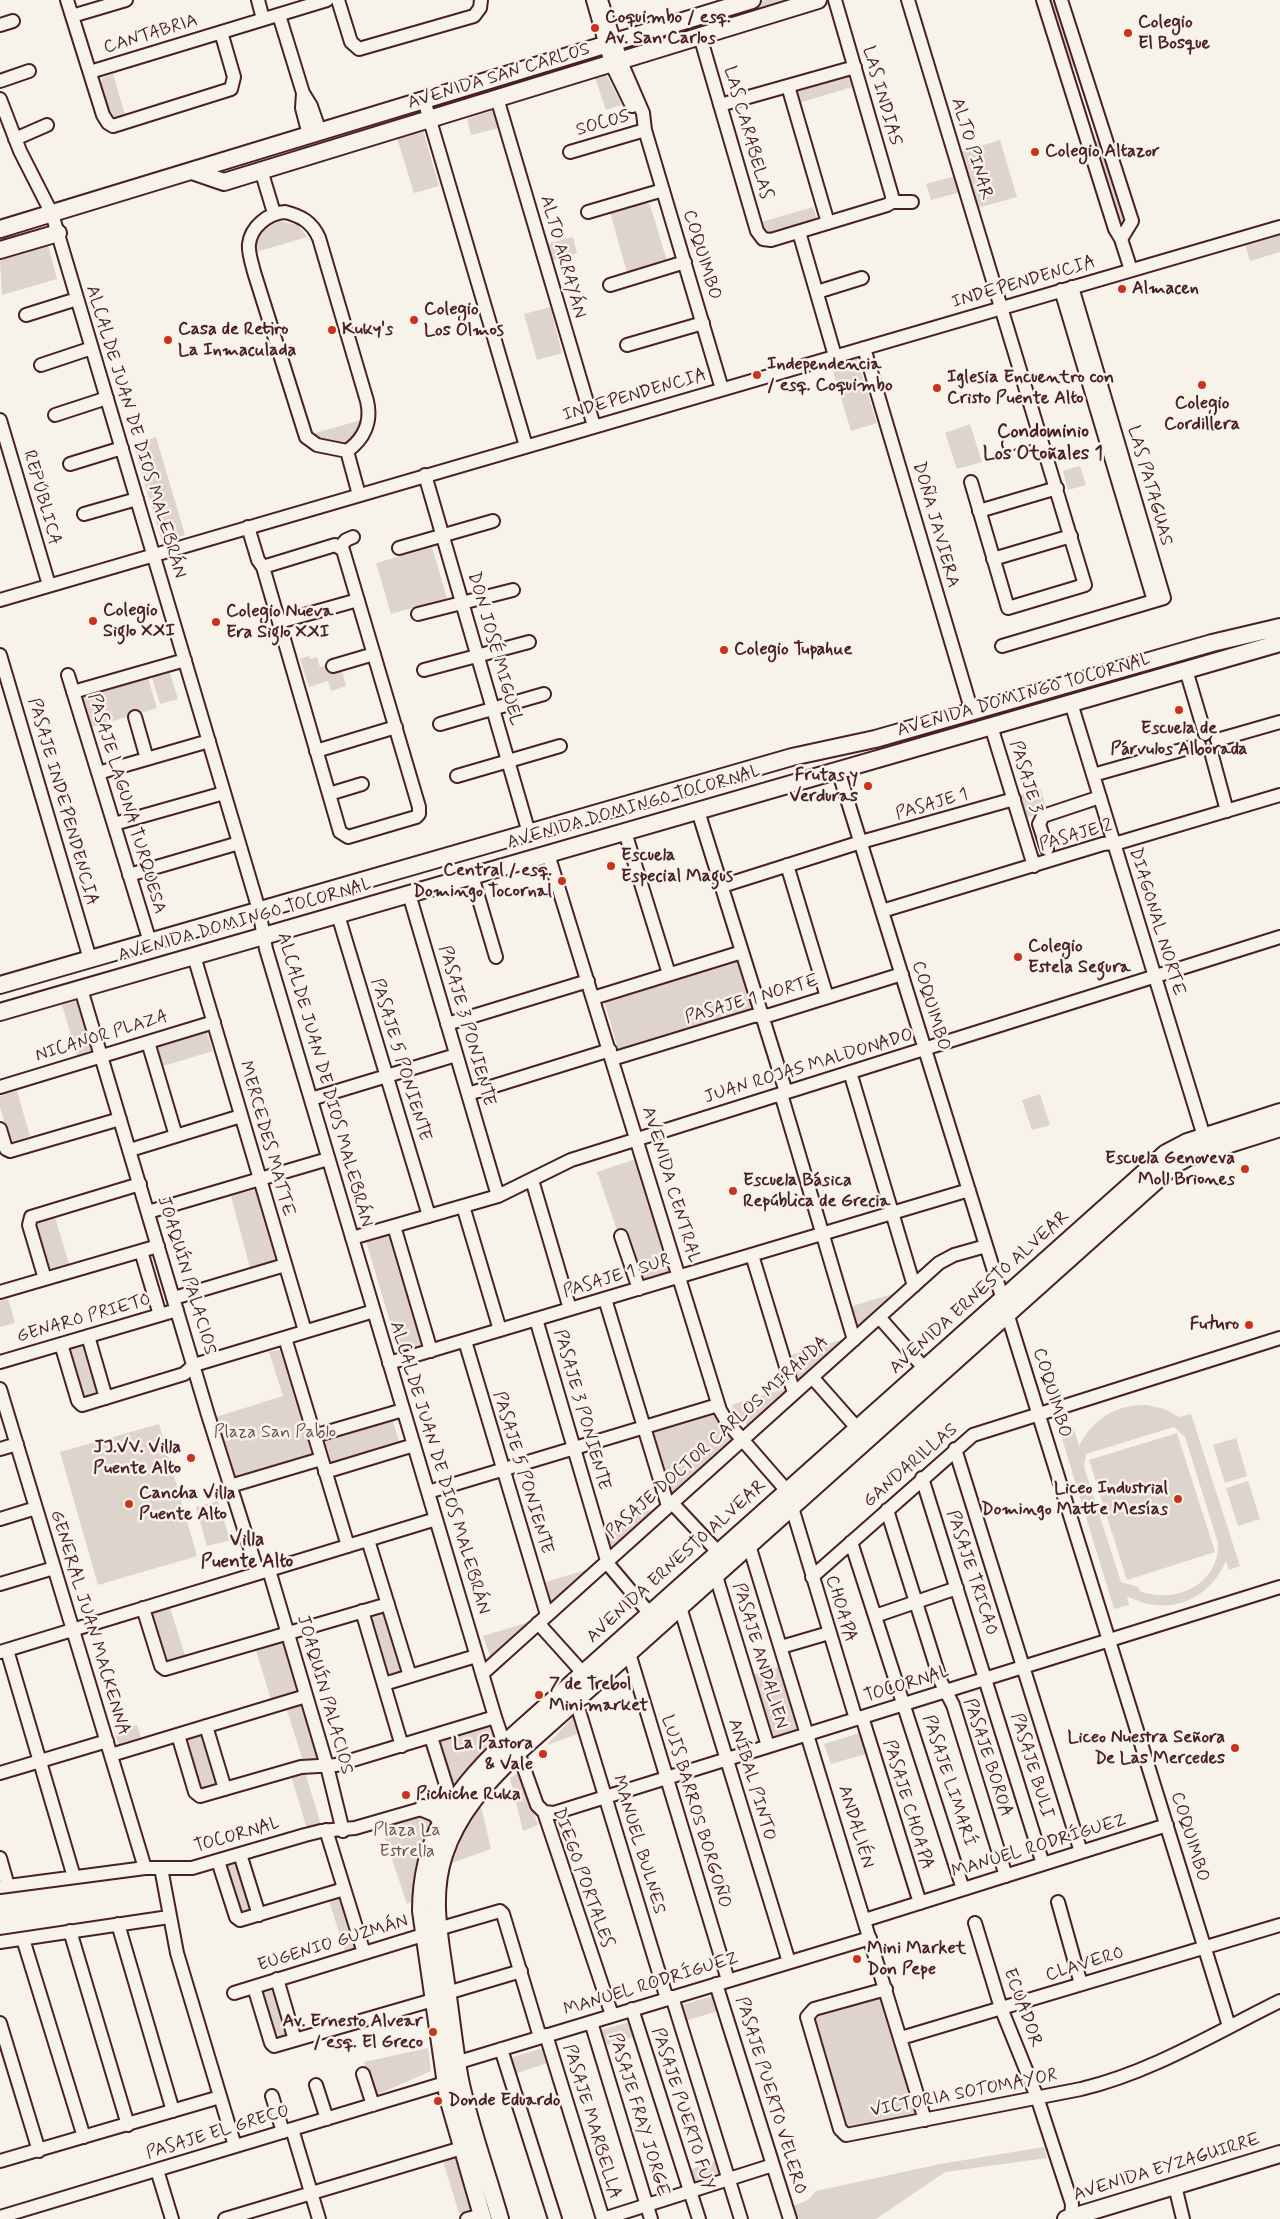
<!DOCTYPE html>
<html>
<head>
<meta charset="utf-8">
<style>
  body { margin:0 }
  canvas { display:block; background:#f7f3e8 }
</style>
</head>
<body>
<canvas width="1280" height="2219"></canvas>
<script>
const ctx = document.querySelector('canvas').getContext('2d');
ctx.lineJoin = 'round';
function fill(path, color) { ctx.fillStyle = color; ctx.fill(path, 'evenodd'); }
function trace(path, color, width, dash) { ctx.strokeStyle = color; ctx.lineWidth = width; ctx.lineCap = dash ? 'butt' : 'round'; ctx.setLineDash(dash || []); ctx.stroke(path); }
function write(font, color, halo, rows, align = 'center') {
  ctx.font = font + ' Mynerve,sans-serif'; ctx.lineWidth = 5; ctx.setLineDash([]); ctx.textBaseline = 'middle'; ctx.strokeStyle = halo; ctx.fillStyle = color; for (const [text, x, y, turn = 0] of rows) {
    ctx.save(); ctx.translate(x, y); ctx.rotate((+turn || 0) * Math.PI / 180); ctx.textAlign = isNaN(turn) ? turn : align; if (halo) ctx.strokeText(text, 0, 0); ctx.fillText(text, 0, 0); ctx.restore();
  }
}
fill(new Path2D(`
  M764,0H798L628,50L624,46L627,41Z
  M1048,0H1058L1078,65L1069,68Z
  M601,54L604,58L482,96L480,94L481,91Z
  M113,74L126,118L118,120L109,112L100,84L103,78Z
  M606,74L622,105L606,110L595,78Z
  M848,76L852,87L799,103L796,92Z
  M495,110L499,128L471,135L467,119Z
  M423,130L439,186L414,193L397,138Z
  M1000,140L1017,197L974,209L968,190L931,200L926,184L963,174L957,153Z
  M1101,140L1126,220L1117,223L1092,143Z
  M645,201L650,205L667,261L664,266L628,276L610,212Z
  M813,207L817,220L766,235L762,222Z
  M280,221L298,225L307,237L256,252C254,237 266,223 280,221Z
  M1280,234V252L1250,261L1245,244Z
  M573,237L577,253L552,261L547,244Z
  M48,245L57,279L2,295L0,260Z
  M550,307L562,353L537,360L524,314Z
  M856,357L877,423L851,431L831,365Z
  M361,420L360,431L348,444L329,443L312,434Z
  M970,424L982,462L957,469L945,433Z
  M156,437L185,535L162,542L133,444Z
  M1080,466L1086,485L1068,490L1063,471Z
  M432,547L447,598L391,614L376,563Z
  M309,656L310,659L317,657L320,667L327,665L330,674L342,671L346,686L331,691L328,681L309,687L300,659Z
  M170,673L178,699L160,704L152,678Z
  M148,678L157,708L92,727L83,697Z
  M1041,789L1047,811L1025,818L1019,795Z
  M736,959L753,1013L619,1052L603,998Z
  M78,1000L93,1052L77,1056L62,1005Z
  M206,1030L213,1051L163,1066L157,1045Z
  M17,1091L30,1136L10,1142L0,1107V1096Z
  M1040,1094L1050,1125L1032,1130L1022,1100Z
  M636,1159L670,1275L642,1283L621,1229L617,1230L597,1172Z
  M258,1189L279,1261L250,1268L231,1196Z
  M55,1217L70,1267L48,1273L33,1222Z
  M393,1234L427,1348L400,1356L366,1241Z
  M902,1291L857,1335L849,1307Z
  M8,1299L15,1323L0,1327V1301Z
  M841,1340L843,1342L796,1384L788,1356Z
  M86,1344L100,1394L84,1399L70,1349Z
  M283,1349L313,1440L391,1415L401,1447L330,1469L324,1453L236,1478L216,1417L283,1396L269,1352Z
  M784,1389L785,1391L748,1426L731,1405Z
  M1147,1405L1164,1409L1179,1417L1191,1414L1240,1566L1229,1570L1226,1561C1208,1602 1166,1617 1127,1596L1129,1605L1114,1609L1060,1432L1074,1429L1079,1446C1093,1419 1116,1404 1147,1405ZM1174,1427L1185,1437L1218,1543C1220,1584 1175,1605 1140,1591L1138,1587L1121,1582L1084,1467L1086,1454Z
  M715,1414L734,1441L672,1496L652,1433Z
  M159,1424L197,1556L98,1585L60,1452Z
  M1177,1433L1215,1552L1127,1580L1089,1460Z
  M1236,1438L1247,1476L1225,1483L1213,1445Z
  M1248,1481L1260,1519L1238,1526L1226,1488Z
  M218,1501L230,1540L207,1546L196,1507Z
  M657,1508L612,1553L604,1524Z
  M599,1566L553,1610L546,1582Z
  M170,1608L186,1658L164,1663L149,1614Z
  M385,1612L402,1667L400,1671L391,1675L386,1672L367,1617Z
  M536,1620L491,1659L483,1636Z
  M286,1640L300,1691L271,1700L256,1650Z
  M781,1666L800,1728L768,1738L749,1676Z
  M303,1702L319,1760L303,1761L286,1707Z
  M573,1717L578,1734L547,1745Z
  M493,1723L499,1741L452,1790L439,1742L441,1738Z
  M137,1725L141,1737L118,1744L115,1732Z
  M202,1732L219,1786L198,1792L182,1737Z
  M863,1732L869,1753L831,1764L824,1744Z
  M305,1772L321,1825L307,1829L291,1776Z
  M520,1772L538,1825L523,1831L510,1778Z
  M481,1806L491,1849L452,1863L464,1832Z
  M423,1814L435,1822L417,1899L407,1904L381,1826Z
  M238,1863L254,1911L240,1915L224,1866Z
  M342,1894L359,1950L346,1954L328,1898Z
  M276,1984L291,2035L276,2042L260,1989Z
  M877,1995L883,2000L917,2110L914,2115L853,2130L846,2127L812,2023L817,2013Z
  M712,1996L717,2011L683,2022L678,2006Z
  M632,2021L636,2036L602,2047L598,2031Z
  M428,2048L431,2071L374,2096L364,2062Z
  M543,2048L548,2063L514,2074L509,2058Z
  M1044,2147L1047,2158L945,2172L876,2219H797L793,2206L808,2200L816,2191L940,2164Z
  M456,2157L472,2209L459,2213L443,2161Z
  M719,2160L724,2176L690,2186L685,2171Z`), '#ded4cc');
const minor = new Path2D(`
  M67,0L103,115L108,123L113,126L231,89L234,77L221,32
  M258,0L263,19
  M338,0L351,42L359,49L474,16L480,8L481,0
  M593,0L611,63L632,106
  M601,0L624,69L643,113L645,130L722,389
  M835,0L892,196V202
  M908,0L1085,585L1008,608L971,482
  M1043,0L1115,229L1121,239L1131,270
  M1061,0L1132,221L1121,239
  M279,15L303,93L311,106L320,132
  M72,16L126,0
  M0,25L13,21
  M700,36L757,231L763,239L771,240L887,205L892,202H912
  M90,72L327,0
  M0,81L29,71
  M788,86L828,223
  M303,93L302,108L309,135
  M497,98L594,426
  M0,99L20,151L52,214L259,910L266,949L495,1717L504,1744L521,1760L537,1805L544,1812L612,2015
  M424,100L526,446
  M720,105L855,67
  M15,139L47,125
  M570,152L645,130
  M261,170L274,213
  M285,212C301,216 312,222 319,238L367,401C372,422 364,439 347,451L317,445L306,437L254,272C252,263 248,253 249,244C251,227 268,213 285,212Z
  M588,212L663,190
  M799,232L835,356
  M610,285L685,262
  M1061,290L1154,601
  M817,292L862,278
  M26,315L77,299
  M627,345L703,323
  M864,348L972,712
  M41,365L92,348
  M55,415L107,398
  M0,420L49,585
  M1009,444L1041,435
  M347,451L359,495
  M70,464L122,448
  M425,475L529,833
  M979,511L1057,488
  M84,514L137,499
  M248,527L258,560L263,567L340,832L348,837L416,817L419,814V807L343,550L335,545L263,567
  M340,547L346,540L353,537
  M399,548L493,521
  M993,559L1071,536
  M0,600L1280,227
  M418,614L513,590
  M279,622L358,600
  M1002,646L1164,598L1072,287
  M0,655L90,959
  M333,666L374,654
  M424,670L529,642
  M1186,670L1205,734
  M68,675L150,942
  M73,692L185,660
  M1071,703L1206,1143
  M135,717L147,759
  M440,724L544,694
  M991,726L1034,866
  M1217,740L1280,722
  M316,751L396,727
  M1211,752L1227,811
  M838,770L1229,2026
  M98,773L209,741
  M1093,775L1199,745
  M457,776L560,746
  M329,794L362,784
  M698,811L786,1092
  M114,824L224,793
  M625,832L669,974
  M1047,849L1039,824L1043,816L1100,797
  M548,854L720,1410L727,1422L787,1491L856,1719
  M787,865L827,997
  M129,875L239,843
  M472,876L496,957
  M722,886L861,842L1014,799
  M409,894L498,1196
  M882,911L1103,844L1121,842L1280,795
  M338,915L429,1216
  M194,956L305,1331
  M81,989L208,1415L258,1573
  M593,998L742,952
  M447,1024L588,981
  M148,1042L176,1136
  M612,1059L753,1016L770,1015L902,974
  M850,1072L914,1286
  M0,1087L214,1022
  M468,1094L610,1050
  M781,1094L854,1340
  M311,1099L456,1055
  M0,1129L6,1149L10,1151L120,1119
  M130,1150L241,1116
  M532,1180L570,1309
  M463,1206L500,1330
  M148,1212L328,1159
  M394,1226L431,1351
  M621,1236L639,1289
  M352,1238L498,1196L571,1160L1280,937
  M141,1251L160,1315
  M752,1255L794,1393
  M45,1279L29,1225L31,1217L140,1184
  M0,1292L158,1246
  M174,1298L285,1265
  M605,1299L668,1506
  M879,1317L924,1368
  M536,1319L608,1564L650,1614
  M88,1336L106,1398
  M285,1338L348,1546
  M465,1341L547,1615
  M61,1344L78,1401L82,1405L184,1374L194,1365L374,1311
  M0,1362L177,1310
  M389,1363L969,1190
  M812,1377L857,1428
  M0,1389L145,1868
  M314,1436L403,1410
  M0,1449L17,1444
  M955,1449L1081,1852
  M325,1472L414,1445
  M922,1478L1043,1864
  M230,1486L321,1459
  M428,1492L718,1405
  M672,1503L718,1552
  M887,1510L941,1682L953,1705L1006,1876
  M0,1519L36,1508
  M368,1540L410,1676
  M851,1542L963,1889
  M749,1545L925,2120
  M269,1570L327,1766L343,1831
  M716,1576L768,1746
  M812,1577L973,1435L1280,1338
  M0,1584L54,1568
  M680,1607L789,1962
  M143,1608L161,1666L165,1669L388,1604
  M362,1611L402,1746
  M875,1616L957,1588
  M538,1623L583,1673
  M781,1647L829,1633
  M7,1650L74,1877
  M0,1652L436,1519
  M629,1653L728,1980
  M482,1674L939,1263L954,1255L986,1246
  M384,1684L476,1656
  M576,1701L667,1999
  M862,1717L920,1903
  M206,1726L225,1789
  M178,1735L195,1792L200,1796L301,1767L336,1765L495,1717
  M431,1737L447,1788
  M111,1755L306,1696
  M0,1773L107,1741
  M544,1812L554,1813L1280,1587
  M326,1830L364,1953
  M240,1854L259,1915
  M0,1858L8,1886
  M218,1861L236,1917L240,1920L344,1889
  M161,1868L177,1953L235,2146
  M0,1887L145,1868H192L305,1835L321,1831L355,1828L459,1798
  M1058,1902L1081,1984
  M865,1920L1167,1825
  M975,1923L1001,2008L1037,2097L1072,2204L1071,2219
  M118,1924L173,2111
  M70,1931L128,2125
  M23,1939L84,2137
  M0,1942L169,1917
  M277,1979L295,2040
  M716,1984L790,2219
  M254,1987L271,2043L274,2046L433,2000
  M886,1989L814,2009L807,2017L840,2129L846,2135L1081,2089C1152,2072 1215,2033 1280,2001
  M234,1993L423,1935L431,1937L438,1929L500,1911L503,1914L540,2037
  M447,1993L521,1971
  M672,1997L741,2219
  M632,2009L699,2219
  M591,2022L651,2219
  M0,2023L39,2151
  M546,2035L603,2219
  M901,2038L1280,1925
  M501,2049L555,2219
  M449,2065L870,1938
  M363,2074L373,2105
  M316,2085L327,2119
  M272,2096L283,2132
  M292,2129L319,2219
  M0,2161L220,2097
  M157,2170L172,2219
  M1175,2186L1183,2219
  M0,2217L445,2083
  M225,2219L462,2148
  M467,2219L482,2215
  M603,2219L773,2165`);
const major = new Path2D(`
  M192,171L224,182L818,0
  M0,229L752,0
  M0,250L58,233
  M0,985L792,757L875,739L1212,643L1280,627
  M0,1012L1280,643
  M423,1808L435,1813L441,1820
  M483,2219L448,2098L421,1911C421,1839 453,1792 504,1744L1166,1153L1187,1142L1280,1112
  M500,2219C487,2173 470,2127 460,2080C454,2048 451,2015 446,1983C440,1939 430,1897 444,1855C458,1813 485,1784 516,1754L1174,1165L1189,1157L1280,1128
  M1066,2219L1280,2154`);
trace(minor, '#4a1f2b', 16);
trace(major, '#4a1f2b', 20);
trace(minor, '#f7f3e8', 12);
trace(major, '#f7f3e8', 16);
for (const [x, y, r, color] of [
  [595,28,5,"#c8321e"],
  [1128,33,5,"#c8321e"],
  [1035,152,5,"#c8321e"],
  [1122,289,5,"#c8321e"],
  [414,320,5,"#c8321e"],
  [332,330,5,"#c8321e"],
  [168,340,5,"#c8321e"],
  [757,375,5,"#c8321e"],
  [1202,385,5,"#c8321e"],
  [937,388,5,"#c8321e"],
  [93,621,5,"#c8321e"],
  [216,622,5,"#c8321e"],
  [724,650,5,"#c8321e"],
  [1179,710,5,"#c8321e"],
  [868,786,5,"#c8321e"],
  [611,866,5,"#c8321e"],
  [562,881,5,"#c8321e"],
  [1018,957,5,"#c8321e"],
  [1245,1169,5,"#c8321e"],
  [733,1191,5,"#c8321e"],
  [1249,1325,5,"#c8321e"],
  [191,1458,5,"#c8321e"],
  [1178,1499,5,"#c8321e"],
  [129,1504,5,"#c8321e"],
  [539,1695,5,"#c8321e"],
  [1235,1748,5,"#c8321e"],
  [543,1754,5,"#c8321e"],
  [406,1795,5,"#c8321e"],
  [857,1959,5,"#c8321e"],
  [433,2032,5,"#c8321e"],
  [438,2101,5,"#c8321e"]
]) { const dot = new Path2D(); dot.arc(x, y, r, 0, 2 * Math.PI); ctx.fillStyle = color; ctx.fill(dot); trace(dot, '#f7f3e8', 2); }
write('bold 18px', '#4a1f2b', '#f7f3e8', [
  ["Coquimbo / esq.",605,18],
  ["Av. San Carlos",605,39],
  ["Colegio",1138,23],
  ["El Bosque",1138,44],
  ["Colegio Altazor",1045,152],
  ["Almacen",1132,289],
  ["Colegio",424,310],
  ["Los Olmos",424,331],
  ["Casa de Retiro",178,330],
  ["La Inmaculada",178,351],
  ["Kuky's",342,330],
  ["Independencia",767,365],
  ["/ esq. Coquimbo",767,386],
  ["Iglesia Encuentro con",947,378],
  ["Cristo Puente Alto",947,399],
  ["Colegio",1202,404,"center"],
  ["Cordillera",1202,425,"center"],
  ["Colegio",103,611],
  ["Siglo XXI",103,632],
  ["Colegio Nueva",226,612],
  ["Era Siglo XXI",226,633],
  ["Colegio Tupahue",734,650],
  ["Escuela de",1179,729,"center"],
  ["Párvulos Alborada",1179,750,"center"],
  ["Frutas y",858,776,"right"],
  ["Verduras",858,797,"right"],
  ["Escuela",621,856],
  ["Especial Magus",621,877],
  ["Central / esq.",552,871,"right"],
  ["Domingo Tocornal",552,892,"right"],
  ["Colegio",1028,947],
  ["Estela Segura",1028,968],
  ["Escuela Genoveva",1235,1159,"right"],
  ["Moll Briones",1235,1180,"right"],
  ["Escuela Básica",743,1181],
  ["República de Grecia",743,1202],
  ["Futuro",1239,1325,"right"],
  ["JJ.VV. Villa",181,1448,"right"],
  ["Puente Alto",181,1469,"right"],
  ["Liceo Industrial",1168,1489,"right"],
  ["Domingo Matte Mesías",1168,1510,"right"],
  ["Cancha Villa",139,1494],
  ["Puente Alto",139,1515],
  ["7 de Trebol",549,1685],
  ["Minimarket",549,1706],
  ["Liceo Nuestra Señora",1225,1738,"right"],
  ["De Las Mercedes",1225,1759,"right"],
  ["La Pastora",533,1744,"right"],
  ["& Vale",533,1765,"right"],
  ["Pichiche Ruka",416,1795],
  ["Mini Market",867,1949],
  ["Don Pepe",867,1970],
  ["Av. Ernesto Alvear",423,2022,"right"],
  ["/ esq. El Greco",423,2043,"right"],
  ["Donde Eduardo",448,2101]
], 'left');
write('18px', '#4a1f2b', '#f7f3e8', [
  ["CANTABRIA",151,35,-17],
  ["AVENIDA SAN CARLOS",499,77,-17],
  ["LAS INDIAS",881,96,74],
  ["SOCOS",603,124,-16],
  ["LAS CARABELAS",747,133,74],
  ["ALTO PINAR",971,149,73],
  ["COQUIMBO",701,255,73],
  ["ALTO ARRAYÁN",562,257,74],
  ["INDEPENDENCIA",1024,283,-16],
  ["INDEPENDENCIA",635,396,-16],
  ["ALCALDE JUAN DE DIOS MALEBRÁN",135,432,73],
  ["LAS PATAGUAS",1149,486,74],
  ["REPÚBLICA",41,498,74],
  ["DOÑA JAVIERA",935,525,74],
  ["DON JOSÉ MIGUEL",494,649,74],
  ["AVENIDA DOMINGO TOCORNAL",1024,696,-16],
  ["PASAJE 3",1025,777,73],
  ["PASAJE INDEPENDENCIA",62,802,74],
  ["PASAJE LAGUNA TURQUESA",126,804,73],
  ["PASAJE 1",932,805,-16],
  ["AVENIDA DOMINGO TOCORNAL",634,808,-16],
  ["PASAJE 2",1076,836,-16],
  ["AVENIDA DOMINGO TOCORNAL",245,921,-16],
  ["DIAGONAL NORTE",1156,922,73],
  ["PASAJE 1 NORTE",752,1000,-16],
  ["COQUIMBO",930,1006,73],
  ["PASAJE 3 PONIENTE",466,1026,74],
  ["NICANOR PLAZA",102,1037,-17],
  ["PASAJE 5 PONIENTE",400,1060,73],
  ["JUAN ROJAS MALDONADO",809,1067,-17],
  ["ALCALDE JUAN DE DIOS MALEBRÁN",324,1080,74],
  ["MERCEDES MATTE",266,1139,74],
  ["AVENIDA CENTRAL",670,1185,73],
  ["JOAQUÍN PALACIOS",186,1276,73],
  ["PASAJE 1 SUR",617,1277,-17],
  ["AVENIDA ERNESTO ALVEAR",980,1293,-42],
  ["GENARO PRIETO",84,1319,-16],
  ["COQUIMBO",1051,1393,73],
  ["PASAJE 3 PONIENTE",581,1410,74],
  ["PASAJE DOCTOR CARLOS MIRANDA",718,1438,-42],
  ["GANDARILLAS",911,1466,-41],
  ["ALCALDE JUAN DE DIOS MALEBRÁN",439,1468,73],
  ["PASAJE 5 PONIENTE",522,1473,73],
  ["AVENIDA ERNESTO ALVEAR",677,1562,-42],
  ["PASAJE TRICAO",971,1573,72],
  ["CHOAPA",840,1609,73],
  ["GENERAL JUAN MACKENNA",89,1623,73],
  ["PASAJE ANDALIEN",759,1656,73],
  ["TOCORNAL",907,1685,-17],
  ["JOAQUÍN PALACIOS",324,1695,74],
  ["PASAJE BOROA",987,1758,72],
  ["PASAJE BULI",1031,1766,73],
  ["ANÍBAL PINTO",751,1780,73],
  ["PASAJE LIMARÍ",948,1781,72],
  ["PASAJE CHOAPA",907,1805,73],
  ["LUIS BARROS BORGOÑO",695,1812,73],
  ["ANDALIÉN",855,1827,73],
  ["TOCORNAL",237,1836,-16],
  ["COQUIMBO",1189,1837,73],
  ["MANUEL BULNES",638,1845,73],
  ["MANUEL RODRÍGUEZ",1039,1847,-17],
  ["DIEGO PORTALES",582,1878,70],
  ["EUGENIO GUZMÁN",333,1944,-17],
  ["CLAVERO",1085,1965,-17],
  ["MANUEL RODRÍGUEZ",651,1985,-17],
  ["ECUADOR",1022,2008,70],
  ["VICTORIA SOTOMAYOR",964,2094,-11],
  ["PASAJE PUERTO VELERO",770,2096,73],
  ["PASAJE PUERTO FUY",682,2109,72],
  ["PASAJE FRAY JORGE",638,2115,73],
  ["PASAJE MARBELLA",591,2122,73],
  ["PASAJE EL GRECO",218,2133,-17],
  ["AVENIDA EYZAGUIRRE",1167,2168,-17]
]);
write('18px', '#6f4c53', '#f7f3e8', [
  ["Plaza San Pablo",275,1433],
  ["Plaza La",407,1831],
  ["Estrella",407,1852]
]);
write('bold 19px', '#4a1f2b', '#f7f3e8', [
  ["Condominio",1043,433],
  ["Los Otoñales 1",1043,455],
  ["Villa",247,1541],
  ["Puente Alto",247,1563]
]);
</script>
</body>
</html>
